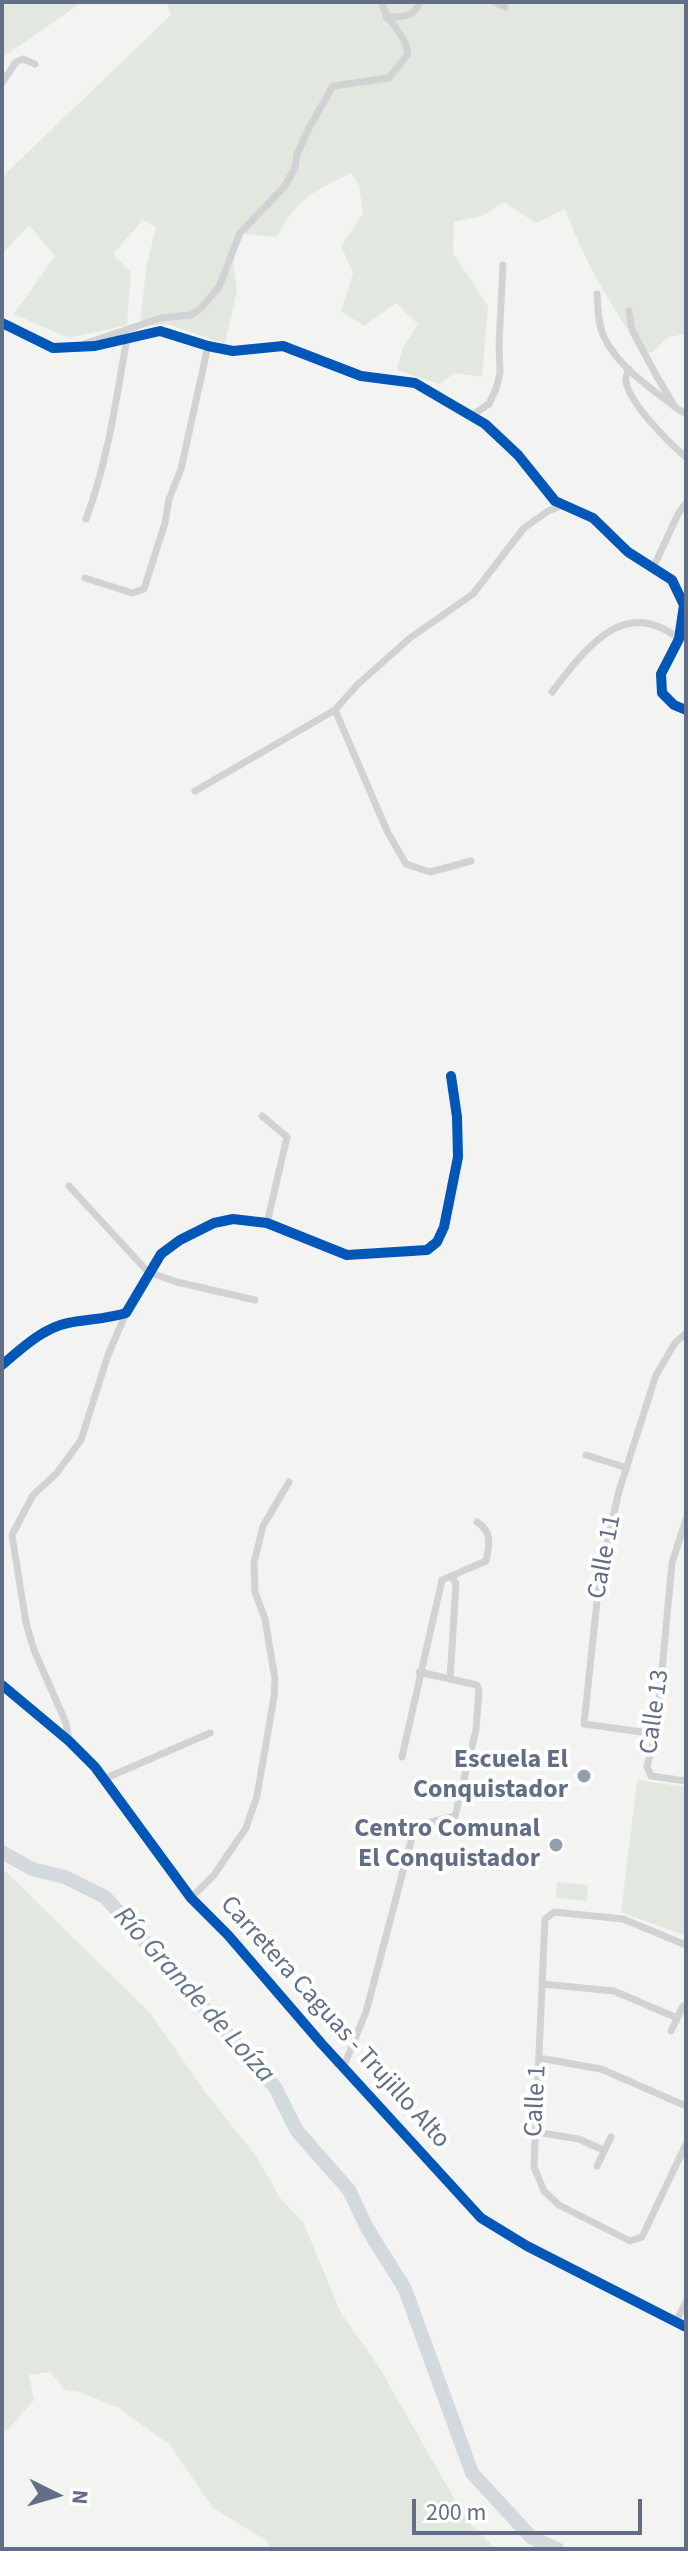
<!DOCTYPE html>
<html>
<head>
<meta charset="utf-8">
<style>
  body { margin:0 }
  #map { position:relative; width:688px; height:2551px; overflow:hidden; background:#f3f4f2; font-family:"Source Sans 3",sans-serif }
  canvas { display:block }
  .frame { position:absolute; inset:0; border:4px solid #616e85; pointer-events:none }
  .north { position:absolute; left:16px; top:2455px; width:80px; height:80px; -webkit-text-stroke:6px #fff; paint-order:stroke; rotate:95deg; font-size:22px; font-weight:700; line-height:32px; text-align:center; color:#616e85 }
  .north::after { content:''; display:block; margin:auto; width:28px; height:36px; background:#616e85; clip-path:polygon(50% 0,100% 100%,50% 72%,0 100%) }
  .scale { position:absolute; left:412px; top:2499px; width:230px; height:36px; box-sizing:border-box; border:4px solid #616e85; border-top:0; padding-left:10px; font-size:24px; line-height:28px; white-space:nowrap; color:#616e85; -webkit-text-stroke:6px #fff; paint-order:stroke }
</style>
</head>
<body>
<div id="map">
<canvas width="688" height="2551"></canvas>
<div class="frame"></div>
<div class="north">N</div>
<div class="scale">200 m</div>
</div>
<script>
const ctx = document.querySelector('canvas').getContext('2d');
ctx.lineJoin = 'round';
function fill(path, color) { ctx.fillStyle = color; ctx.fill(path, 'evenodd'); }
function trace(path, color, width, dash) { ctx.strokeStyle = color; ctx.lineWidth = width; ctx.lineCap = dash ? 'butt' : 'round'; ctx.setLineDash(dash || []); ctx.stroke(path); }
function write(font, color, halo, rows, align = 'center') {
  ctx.font = font + ' "Source Sans 3",sans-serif'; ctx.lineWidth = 8; ctx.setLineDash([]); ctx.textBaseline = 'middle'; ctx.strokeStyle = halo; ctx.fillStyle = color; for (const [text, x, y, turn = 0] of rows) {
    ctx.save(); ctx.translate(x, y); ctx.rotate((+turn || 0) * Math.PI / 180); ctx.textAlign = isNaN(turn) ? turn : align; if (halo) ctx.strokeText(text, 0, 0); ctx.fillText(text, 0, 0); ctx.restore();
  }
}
fill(new Path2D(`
  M2,2H82L2,58Z
  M166,2H686V334L668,337L653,352L644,353C612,309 584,261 565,209L536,223L504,202L482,216L454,222L453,253L488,306L482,377L455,373L439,384L397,370L403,347L418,324L396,303L364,326L341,311L353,273L341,246L363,214L359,185L351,173C313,192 298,197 277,237L244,234L231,248L237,290L225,344L167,324L140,327L146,268L156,227L143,220L113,254L131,272L127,325L69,338L14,314L55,256L29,225L2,254V177L171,15Z
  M637,1780L686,1787V1936L621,1912Z
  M2,1868L150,2013L206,2093L255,2155L281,2199L303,2222L341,2313L379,2367L467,2521L496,2549H270L267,2541L213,2508L170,2445L119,2408L80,2392L65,2390L50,2372L29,2375L34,2400L6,2432L2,2430Z
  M557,1882L588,1885L587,1901L556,1898Z`), '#e2e7e0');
trace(new Path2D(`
  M2,1852L32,1869L65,1877L105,1897L275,2087L297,2131L349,2190L367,2228L405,2289L472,2473L532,2538L557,2549`), '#d4d9de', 14);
trace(new Path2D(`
  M495,2L505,7
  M386,17C402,16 413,19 420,2
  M2,83L16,62L23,59L35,64
  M597,294C598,308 598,325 604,337C618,367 650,387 675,407
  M629,311L632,330L656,375L675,407L686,414
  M84,344L161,318L191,315L201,308L219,287L240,233L285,186L295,168L297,154L309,128L333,86L389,78L408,54C405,30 386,24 382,2
  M629,369C627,374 625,376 626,381C628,402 670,444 686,457
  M471,416L489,404L496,389L500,373L499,344L503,265
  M86,519C108,461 116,400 127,338
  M653,568L678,514L686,503
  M85,578L132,593L144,589L165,523L169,499L181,469L208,346
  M552,692C584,651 623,594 679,639
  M335,710L388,833L406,864L430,872L471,861
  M195,791L335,710L357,685L410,638L473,594L524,528L548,511L563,505
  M262,1116L287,1137L267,1223
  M69,1186L148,1272L177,1282L255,1300
  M2,1365C21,1349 43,1328 68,1323C88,1319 107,1319 126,1313L161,1254L180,1240L214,1223L233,1219L267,1223L347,1255L427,1250L437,1242L444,1227L458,1157L457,1117L451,1076
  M586,1455L627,1468
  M686,1519L672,1563L656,1734L647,1766L651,1776L686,1781
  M450,1679L456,1584L452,1576
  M656,1734L584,1724L600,1573L619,1491L656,1375L675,1343L686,1333
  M69,1741L66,1723L34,1650L26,1623L12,1535L33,1495L56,1474L81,1440L108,1355L126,1313
  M402,1757L442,1580L486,1561C489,1545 493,1532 477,1522
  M104,1779L210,1733
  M191,1898L214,1875L246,1828L257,1796L274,1697L275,1679L265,1619L255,1592L254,1563L263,1526L289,1482
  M686,1945L623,1919L554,1912L545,1919L534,2167L544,2191L559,2205L630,2241L642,2237L686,2144
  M542,1984L614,1991L677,2018
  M671,2031L683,2006
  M539,2058L601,2069L686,2106
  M344,2066L366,2012L415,1826L455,1816L476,1730L479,1690L477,1685L419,1672
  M535,2132L579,2139L603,2150
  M597,2166L611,2137
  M675,2323L686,2302`), '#d1d2d3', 7);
trace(new Path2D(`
  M2,323L53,348L95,346L160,331L208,346L233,351L283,346L361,376L415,383L485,424L518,455L555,501L593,518L628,552L672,580L684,605L679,639L661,674L662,693L674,705L686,710
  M2,1685L69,1741L95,1767L191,1898L228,1935L321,2043L481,2218L527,2246L686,2327`), '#d1d2d3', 9);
trace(new Path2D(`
  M2,323L53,348L95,346L160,331L208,346L233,351L283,346L361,376L415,383L485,424L518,455L555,501L593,518L628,552L672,580L684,605L679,639L661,674L662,693L674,705L686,710
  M2,1365C21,1349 43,1328 68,1323C88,1319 107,1319 126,1313L161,1254L180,1240L214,1223L233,1219L267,1223L347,1255L427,1250L437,1242L444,1227L458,1157L457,1117L451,1076
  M2,1685L69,1741L95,1767L191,1898L228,1935L321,2043L481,2218L527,2246L686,2327`), '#0057b8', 10);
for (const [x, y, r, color] of [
  [584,1776,8,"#949dab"],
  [556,1845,8,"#949dab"]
]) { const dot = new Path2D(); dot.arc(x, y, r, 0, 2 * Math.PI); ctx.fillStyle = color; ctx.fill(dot); trace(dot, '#fff', 3); }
write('26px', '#616e85', '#fff', [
  ["Calle 11",606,1557,-79],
  ["Calle 13",656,1712,-82],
  ["Carretera Caguas - Trujillo Alto",334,2023,48],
  ["Calle 1",537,2101,-87]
]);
write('bold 26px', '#616e85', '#fff', [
  ["Escuela El",568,1761],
  ["Conquistador",568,1791],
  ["Centro Comunal",540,1830],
  ["El Conquistador",540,1860]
], 'right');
write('italic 28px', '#61768a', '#fff', [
  ["Río Grande de Loíza",193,1996,48]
]);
</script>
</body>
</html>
